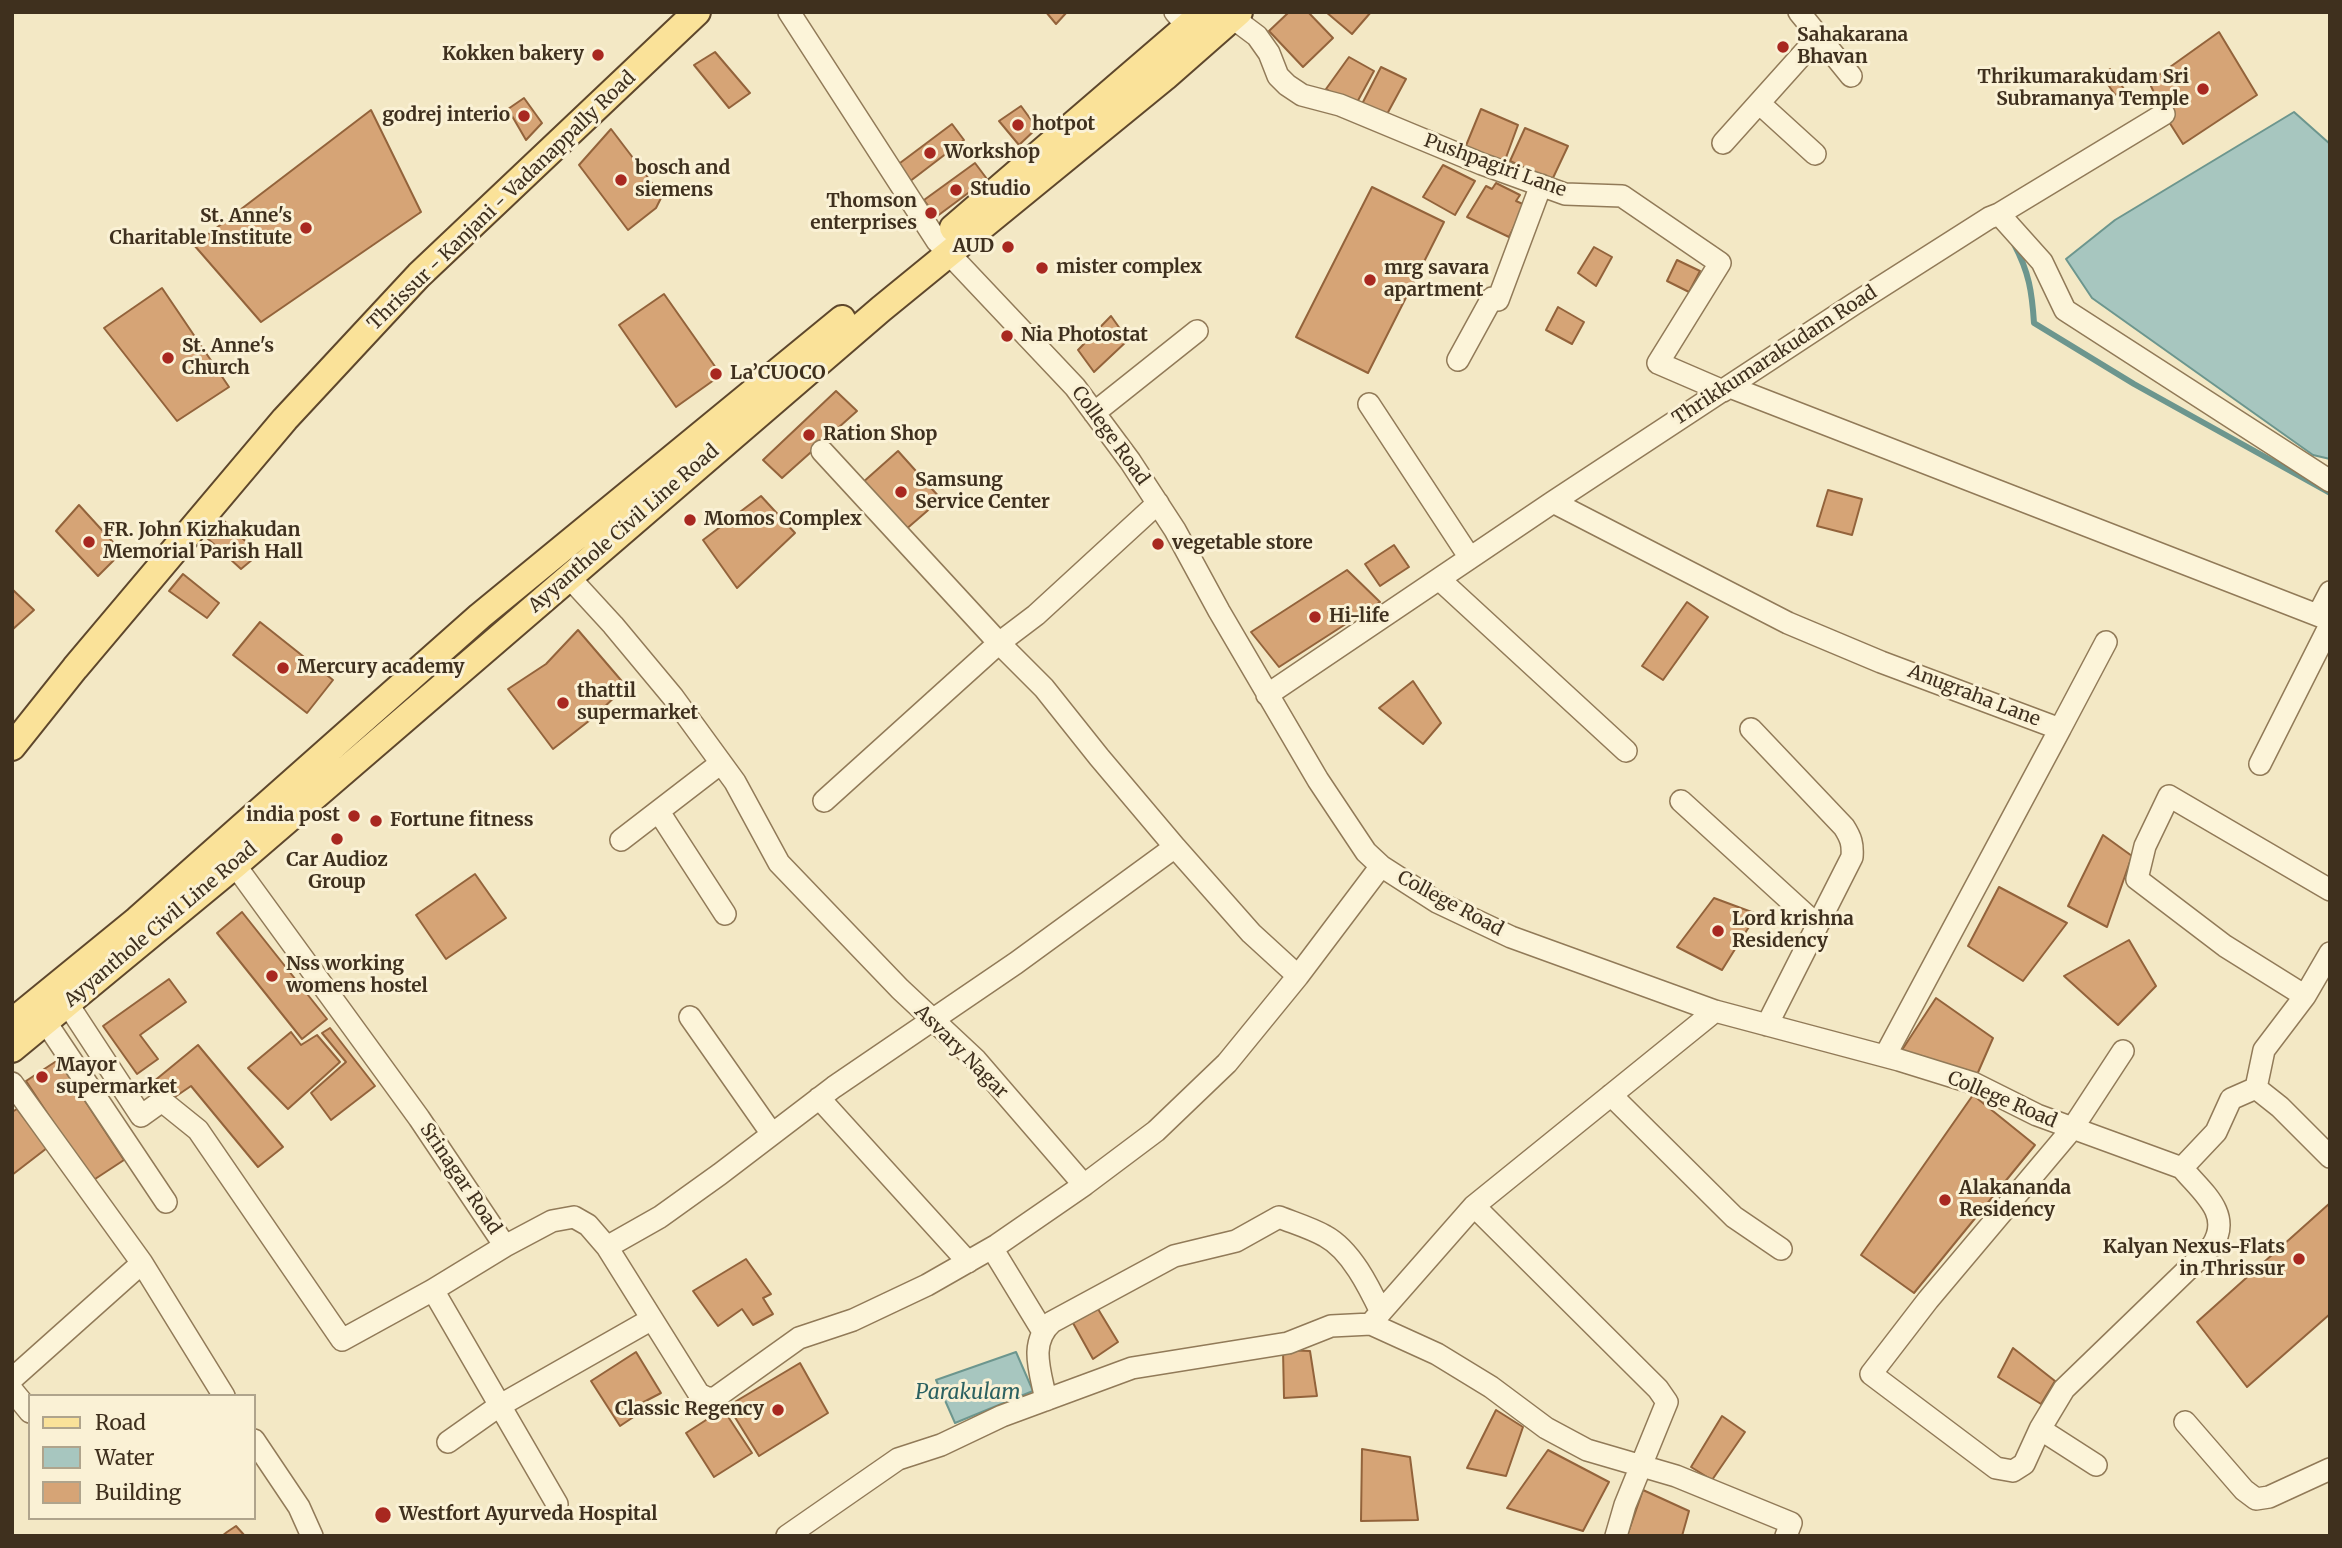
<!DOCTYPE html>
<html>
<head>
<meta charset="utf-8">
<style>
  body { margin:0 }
  #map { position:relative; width:2342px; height:1548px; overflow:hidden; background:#f3e8c5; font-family:Merriweather,serif }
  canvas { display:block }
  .frame { position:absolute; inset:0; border:14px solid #3f301e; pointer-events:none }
  .legend { position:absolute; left:28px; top:1394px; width:228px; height:126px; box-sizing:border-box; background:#faf1d5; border:2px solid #afa48c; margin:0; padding:9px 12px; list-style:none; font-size:21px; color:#3f301e }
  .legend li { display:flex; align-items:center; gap:14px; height:35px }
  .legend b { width:35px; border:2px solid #afa48c }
</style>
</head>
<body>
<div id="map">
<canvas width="2342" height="1548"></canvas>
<div class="frame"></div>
<ul class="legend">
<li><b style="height:9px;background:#fae299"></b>Road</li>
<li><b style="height:19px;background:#a7c6bf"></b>Water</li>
<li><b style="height:19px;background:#d6a476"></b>Building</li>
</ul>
</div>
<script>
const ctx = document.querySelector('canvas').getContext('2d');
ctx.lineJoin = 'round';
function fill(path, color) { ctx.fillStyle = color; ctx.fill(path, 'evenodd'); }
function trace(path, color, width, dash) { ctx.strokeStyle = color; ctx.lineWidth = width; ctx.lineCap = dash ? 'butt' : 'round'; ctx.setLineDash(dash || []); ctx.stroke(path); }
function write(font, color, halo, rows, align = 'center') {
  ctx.font = font + ' Merriweather,serif'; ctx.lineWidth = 6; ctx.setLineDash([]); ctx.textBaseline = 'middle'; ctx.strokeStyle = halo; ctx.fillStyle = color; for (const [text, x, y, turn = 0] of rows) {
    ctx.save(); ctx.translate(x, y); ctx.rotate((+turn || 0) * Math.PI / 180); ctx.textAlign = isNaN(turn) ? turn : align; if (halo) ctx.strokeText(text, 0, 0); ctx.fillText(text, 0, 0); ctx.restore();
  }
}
const water = new Path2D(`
  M2294,112L2330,144V459L2313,455L2092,298L2066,259L2115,220Z
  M1016,1352L1033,1391L955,1423L936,1380Z`);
fill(water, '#a7c6bf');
trace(water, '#6c968e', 2);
trace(new Path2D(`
  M2014,244C2029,272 2032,292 2034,323L2134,384L2330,493`), '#6c968e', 6);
const building = new Path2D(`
  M1046,12H1067L1056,24Z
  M1289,12H1308L1333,38L1303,67L1269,31Z
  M1326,12H1371L1352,34Z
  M2219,32L2257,95L2183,144L2164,114L2149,82Z
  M715,52L750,93L729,108L694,65Z
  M1349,57L1374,71L1355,106L1326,89Z
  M1381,67L1406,79L1386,116L1362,104Z
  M2110,69L2124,89L2115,95L2101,74Z
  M524,98L542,123L526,140L508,109Z
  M1021,106L1037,128L1019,145L999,121Z
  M1481,109L1518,125L1504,163L1465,148Z
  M371,110L421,212L261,322L194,245Z
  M952,124L964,140L909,182L896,166Z
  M1525,128L1568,146L1552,180L1510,161Z
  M611,129L662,196L656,208L628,230L579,165Z
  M975,163L987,179L936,217L924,200Z
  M1443,165L1475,181L1455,215L1423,197Z
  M1496,183L1520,195L1516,201L1525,205L1509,237L1467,217L1486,186L1492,189Z
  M1372,187L1444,222L1368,373L1296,337Z
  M1594,247L1612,257L1596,286L1578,273Z
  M1677,260L1700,271L1689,292L1667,281Z
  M162,288L229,387L177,421L104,328Z
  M664,294L721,375L676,407L619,325Z
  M1558,307L1584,322L1572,344L1546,330Z
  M1111,316L1128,340L1094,372L1078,350Z
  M836,391L857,411L782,478L763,460Z
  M898,451L941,499L904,531L861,484Z
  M1828,490L1862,499L1852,535L1817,526Z
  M761,496L795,533L737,588L703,540Z
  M79,505L122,552L98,576L56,531Z
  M220,517L259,554L241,569L206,537Z
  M1394,545L1409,567L1380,586L1365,564Z
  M1347,570L1380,602L1279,667L1251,632Z
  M183,574L219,603L207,618L169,591Z
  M12,589L34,610L12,630Z
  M1687,602L1708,617L1663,680L1642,666Z
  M260,622L333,680L307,713L233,655Z
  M578,630L626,686L594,717L553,749L508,689L546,664Z
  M1413,681L1441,723L1423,744L1379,708Z
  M2103,835L2132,856L2107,927L2068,906Z
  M475,874L506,918L446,959L416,915Z
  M1999,887L2067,923L2023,981L1968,946Z
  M1714,898L1757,914L1722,970L1677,947Z
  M242,912L327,1019L302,1039L217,933Z
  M2129,940L2156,986L2118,1025L2064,976Z
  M169,979L186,1002L140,1035L158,1059L137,1074L103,1026Z
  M1936,998L1993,1038L1976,1077L1900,1053Z
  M330,1028L375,1086L331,1120L311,1093L346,1062L322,1033Z
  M291,1032L301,1045L317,1035L340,1062L288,1109L248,1068Z
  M198,1045L283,1147L258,1167L191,1086L169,1101L153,1082Z
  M58,1060L124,1160L92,1181L26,1081Z
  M1973,1095L2035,1145L1914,1293L1861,1255Z
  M17,1109L47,1148L12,1175V1112Z
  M2330,1203V1314L2247,1387L2197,1322Z
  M746,1259L771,1294L763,1298L773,1314L753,1325L742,1309L718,1326L693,1291Z
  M1098,1309L1118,1342L1093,1359L1073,1323Z
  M2013,1348L2055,1381L2041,1404L1998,1377Z
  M1283,1350L1310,1351L1317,1396L1284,1398Z
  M636,1352L661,1393L638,1405L644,1410L620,1426L591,1381Z
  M800,1363L828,1413L759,1456L728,1406Z
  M723,1409L752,1453L714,1477L686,1433Z
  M1496,1410L1523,1427L1506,1476L1467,1468Z
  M1722,1416L1745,1432L1712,1480L1691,1467Z
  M1362,1449L1410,1457L1418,1520L1361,1521Z
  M1548,1450L1609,1482L1583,1531L1507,1508Z
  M1643,1490L1689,1511L1682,1536H1627Z
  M236,1526L245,1536H222L227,1532Z`);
fill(building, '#d6a476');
trace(building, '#93633b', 2);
const minor = new Path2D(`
  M789,12L937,241L1075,387L1130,461L1175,530L1219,611L1318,780L1366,852L1381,866L1437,902L1511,937L1715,1011L1899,1060L1973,1083L2037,1115L2182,1168L2216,1132L2231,1099L2256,1088L2280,1107L2330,1157
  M1175,12L1187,26
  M1799,12L1851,76
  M1233,18L1257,36L1269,53L1278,76L1287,85L1302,95L1340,105L1482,164L1565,194L1622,196L1720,263L1658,363L1723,391
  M1723,143L1819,36L1759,103L1815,154
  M1999,214L2042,262L2065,310L2330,481
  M1458,360L1492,298L1498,300L1541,185
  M1730,387L2330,620
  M1369,404L1470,558
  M1094,413L1197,331
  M1553,502L1788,623L1881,662L2060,729L1885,1056
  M568,576L613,625L673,697L735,782L779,863L900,989L976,1060L1084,1185L1156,1131L1227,1063L1298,976L1381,866
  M1439,579L1626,751
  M2318,615L2330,592
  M1267,695L1553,502L1854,304L1989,218L1999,214L2164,114
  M1751,729L1844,827C1851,838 1853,844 1852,857L1767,1025
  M2060,729L2106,642
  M2260,764L2330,625
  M824,801L999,643L1036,615L1158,503
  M1681,801L1817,925
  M659,812L725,914
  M621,840L721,763
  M1175,847L1251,933L1298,976
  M235,865L419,1118L505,1246L552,1221L574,1217L588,1225L607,1247L660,1217L720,1174L834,1087L1016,963L1175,847L1099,757L1044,688L999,643L822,451
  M2305,996L2225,946L2137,879L2145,846L2169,796L2330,890
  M67,1003L141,1116L162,1101L198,1130L342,1340L433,1290L505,1246
  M690,1017L772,1134
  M45,1021L166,1202
  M12,1083L142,1263L12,1379
  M2256,1088L2264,1050L2305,996L2330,953
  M1611,1095L1734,1217L1781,1249
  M819,1098L968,1262
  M1474,1206L1658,1389L1667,1402L1625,1505L1616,1536
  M607,1247L699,1394L707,1398H715L799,1338L853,1320L927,1285L997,1245L1084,1185
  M992,1248L1042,1330
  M142,1263L224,1396
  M433,1290L557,1504
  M1373,1321L1474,1206L1715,1011
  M12,1390L30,1412
  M1046,1400C1041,1373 1028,1343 1052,1322L1174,1256L1236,1241L1279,1217C1294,1223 1311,1228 1325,1236C1351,1250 1369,1287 1381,1312
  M2185,1422L2244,1490L2256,1499L2269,1497L2330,1469
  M2040,1429L2024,1464L2013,1471L1996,1468L1871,1374L1928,1300L2072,1129L2123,1051
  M254,1440L299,1507L312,1536
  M448,1442L499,1406L652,1319
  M2096,1465L2040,1429L2064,1389L2212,1246C2233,1214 2202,1192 2182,1168
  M787,1536L898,1459L941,1445L1002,1416L1132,1368L1288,1343L1331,1326L1371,1324L1437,1354L1491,1387L1546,1428L1587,1450L1676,1476L1791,1523L1786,1536`);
const major = new Path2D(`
  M953,228L1204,12
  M12,747L75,668L285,419L419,275L697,12
  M12,1022L137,920L480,616L842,319
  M12,1049L235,865L881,309L1165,77L1239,12`);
trace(minor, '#917a58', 24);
trace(major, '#5e472c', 30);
trace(minor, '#fcf4d9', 21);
trace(major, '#fae299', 26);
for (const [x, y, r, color] of [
  [1783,47,7,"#a82820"],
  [598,55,7,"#a82820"],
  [2203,89,7,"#a82820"],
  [524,116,7,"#a82820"],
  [1018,125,7,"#a82820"],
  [930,153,7,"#a82820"],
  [621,180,7,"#a82820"],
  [956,190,7,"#a82820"],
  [931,213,7,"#a82820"],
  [306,228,7,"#a82820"],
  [1008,247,7,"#a82820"],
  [1042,268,7,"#a82820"],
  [1370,280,7,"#a82820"],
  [1007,336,7,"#a82820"],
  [168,358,7,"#a82820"],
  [716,374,7,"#a82820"],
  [809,435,7,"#a82820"],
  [901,492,7,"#a82820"],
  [690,520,7,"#a82820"],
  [89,542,7,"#a82820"],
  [1158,544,7,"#a82820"],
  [1315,617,7,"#a82820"],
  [283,668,7,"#a82820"],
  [563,703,7,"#a82820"],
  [354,816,7,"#a82820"],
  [376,821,7,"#a82820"],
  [337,839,7,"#a82820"],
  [1718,931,7,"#a82820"],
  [272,976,7,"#a82820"],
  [42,1077,7,"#a82820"],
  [1945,1200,7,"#a82820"],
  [2299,1259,7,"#a82820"],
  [778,1410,7,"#a82820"],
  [383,1515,9,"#a82820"]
]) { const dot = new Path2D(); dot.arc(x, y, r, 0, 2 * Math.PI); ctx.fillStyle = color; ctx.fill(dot); trace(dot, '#faf1d5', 2.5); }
write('bold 19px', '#3f301e', '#faf1d5', [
  ["Sahakarana",1797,36],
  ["Bhavan",1797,58],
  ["Kokken bakery",584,55,"right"],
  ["Thrikumarakudam Sri",2189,78,"right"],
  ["Subramanya Temple",2189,100,"right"],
  ["godrej interio",510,116,"right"],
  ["hotpot",1032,125],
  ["Workshop",944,153],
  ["bosch and",635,169],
  ["siemens",635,191],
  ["Studio",970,190],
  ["Thomson",917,202,"right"],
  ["enterprises",917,224,"right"],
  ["St. Anne's",292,217,"right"],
  ["Charitable Institute",292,239,"right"],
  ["AUD",994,247,"right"],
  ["mister complex",1056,268],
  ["mrg savara",1384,269],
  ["apartment",1384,291],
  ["Nia Photostat",1021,336],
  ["St. Anne's",182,347],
  ["Church",182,369],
  ["La’CUOCO",730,374],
  ["Ration Shop",823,435],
  ["Samsung",915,481],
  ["Service Center",915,503],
  ["Momos Complex",704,520],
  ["FR. John Kizhakudan",103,531],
  ["Memorial Parish Hall",103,553],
  ["vegetable store",1172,544],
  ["Hi-life",1329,617],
  ["Mercury academy",297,668],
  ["thattil",577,692],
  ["supermarket",577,714],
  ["india post",340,816,"right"],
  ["Fortune fitness",390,821],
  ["Car Audioz",337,861,"center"],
  ["Group",337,883,"center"],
  ["Lord krishna",1732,920],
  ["Residency",1732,942],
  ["Nss working",286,965],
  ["womens hostel",286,987],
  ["Mayor",56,1066],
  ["supermarket",56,1088],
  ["Alakananda",1959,1189],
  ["Residency",1959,1211],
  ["Kalyan Nexus-Flats",2285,1248,"right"],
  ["in Thrissur",2285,1270,"right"],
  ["Classic Regency",764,1410,"right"],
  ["Westfort Ayurveda Hospital",399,1515]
], 'left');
write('19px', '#3f301e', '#faf1d5', [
  ["Pushpagiri Lane",1495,166,20],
  ["Thrissur - Kanjani - Vadanappally Road",502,201,-44],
  ["Thrikkumarakudam Road",1775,356,-33],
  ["College Road",1110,436,54],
  ["Ayyanthole Civil Line Road",624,529,-41],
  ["Anugraha Lane",1974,696,21],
  ["College Road",1450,904,28],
  ["Ayyanthole Civil Line Road",161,925,-40],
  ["Asvary Nagar",961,1052,45],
  ["College Road",2002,1100,23],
  ["Srinagar Road",460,1179,56]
]);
write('italic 21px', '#2b6161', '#faf1d5', [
  ["Parakulam",968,1393]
]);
</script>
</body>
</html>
